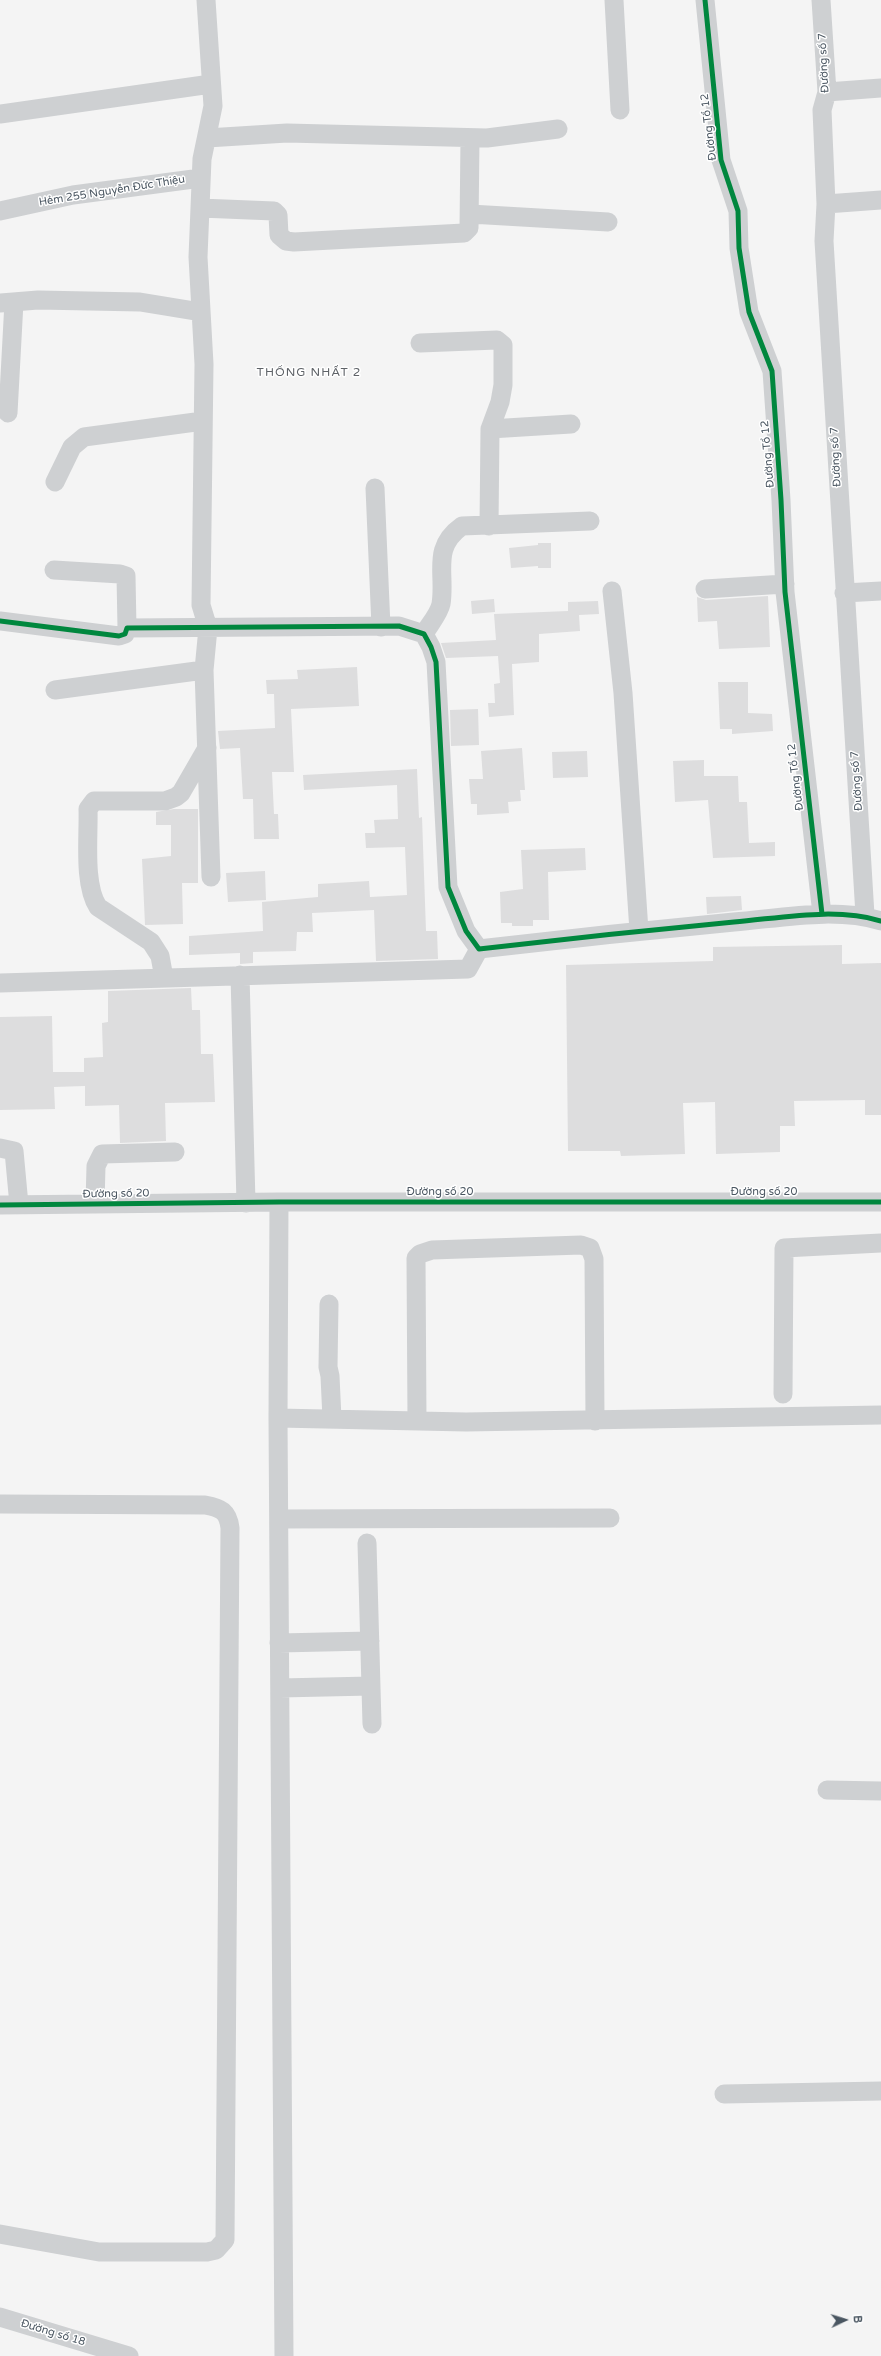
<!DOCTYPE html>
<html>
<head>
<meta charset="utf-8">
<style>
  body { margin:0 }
  #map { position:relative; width:881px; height:2356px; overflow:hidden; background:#f4f4f4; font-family:"Varela Round",sans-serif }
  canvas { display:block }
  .north { position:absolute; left:825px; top:2300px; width:40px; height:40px; -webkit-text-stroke:3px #fff; paint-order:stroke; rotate:86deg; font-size:11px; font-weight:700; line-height:16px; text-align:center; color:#4a5661 }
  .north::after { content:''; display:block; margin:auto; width:14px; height:18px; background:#4a5661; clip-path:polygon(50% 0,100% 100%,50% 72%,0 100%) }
</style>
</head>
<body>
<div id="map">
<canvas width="881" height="2356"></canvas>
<div class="north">B</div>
</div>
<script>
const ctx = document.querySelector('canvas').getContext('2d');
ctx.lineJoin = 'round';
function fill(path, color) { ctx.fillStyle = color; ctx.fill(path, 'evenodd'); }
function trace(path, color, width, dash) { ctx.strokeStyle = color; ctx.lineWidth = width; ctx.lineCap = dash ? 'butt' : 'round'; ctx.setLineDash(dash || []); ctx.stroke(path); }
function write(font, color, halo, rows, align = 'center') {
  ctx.font = font + ' "Varela Round",sans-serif'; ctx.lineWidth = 3; ctx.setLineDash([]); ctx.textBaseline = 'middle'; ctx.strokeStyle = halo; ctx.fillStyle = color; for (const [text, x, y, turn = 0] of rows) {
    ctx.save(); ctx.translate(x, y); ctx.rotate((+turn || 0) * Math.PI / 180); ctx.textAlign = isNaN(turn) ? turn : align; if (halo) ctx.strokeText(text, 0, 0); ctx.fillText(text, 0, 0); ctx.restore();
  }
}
fill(new Path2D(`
  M538,543H551V568H538V566L511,568L509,548L538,545Z
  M768,596L770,647L719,649L717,621L698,622L697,597L706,600Z
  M494,599L495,612L472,614L471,601Z
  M598,601L599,614L579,615L580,631L539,634V662L512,664L514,715L489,717L488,703H495L494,684L500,683L498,656L446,658L441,643L496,640L494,614L568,611V602Z
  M357,667L359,706L291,709L294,772H272L274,814H278L279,839H254L253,799H243L240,748L220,749L218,731L275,728L274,694H267L266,680L298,679L297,670Z
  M718,682H748V713L772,714L773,731L732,734V729H720Z
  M478,709L479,745L451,746L450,710Z
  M522,748L525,790H520L521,801L508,802L509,813L477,815V804H471L469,779H483L481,751Z
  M587,751L588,777L553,778L552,752Z
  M704,760V776H738L739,802H747L749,843L775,842V856L713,858L708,800L675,802L673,761Z
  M417,769L419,818L422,817L426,931H437L438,959L376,961L374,910L312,913L313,932H297L296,951L253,952V963L240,964V953L189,955V936L263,931L262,902L318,897V884L369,881L370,897L407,895L405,847L366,848L365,833H375L374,820L398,819L397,785L304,790L303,775Z
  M174,809H198V883H182L183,924L145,925L142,859L171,856V825H156V812Z
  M585,848L586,870L548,872L549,920H533V926H512V923H501L500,892L523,889L521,850Z
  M265,871L266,900L228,902L226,873Z
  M741,896L742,910L707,914L706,897Z
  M842,945V964L881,963V1115H865V1100L794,1101L795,1126H780V1152L716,1154L715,1102L683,1103L685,1154L621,1156L620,1151H568L566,965L713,961V947Z
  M191,988L192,1010H200L201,1054H213L215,1102L165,1103L166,1141L120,1143L119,1105L85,1106V1086L54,1087L55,1109L0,1110V1017L52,1016L53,1072H84V1058L103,1057L102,1023L108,1022V991Z`), '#ddddde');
trace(new Path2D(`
  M206,0L213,106L202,159L198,257L204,364L201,605L208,628L204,670L211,877
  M614,0L620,110
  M705,0L721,160L738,211L739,248L749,312L772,371L781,500L785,592L822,914
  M821,0L827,92L822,110L826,204L824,241L865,915
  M827,92L881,88
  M0,114L211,84
  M207,138L287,133L487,138L558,129
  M826,204L881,200
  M200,208L274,211L278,215L279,235L286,241L294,242L464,233L469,228L470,138
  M0,211L73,195L201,178
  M470,214L608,222
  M0,303L38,300L140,302L201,312
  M420,343L497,340L503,345V385L500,402L490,429L489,526
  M8,413L14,302
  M490,429L571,424
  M55,482L72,447L84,437L203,421
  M375,488L381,627
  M54,570L120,574L126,576L127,628
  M705,589L785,584
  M612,591L623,693L639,931
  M844,593L881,591
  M0,621L119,636L125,634L127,628L399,626L424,634L431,647L436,662L448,887L466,931L479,949C564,939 649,930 734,922C782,918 835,907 881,921
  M424,634C429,625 439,614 441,604C446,573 431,548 462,526L590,521
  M55,690L204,670
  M240,975L246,1203
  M164,978L160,956L151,942L98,907C83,884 89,836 88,809L94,801H165L176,797L181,793L207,748
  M0,983L468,969L479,949
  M0,1148L14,1151L19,1205
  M279,1202L278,1418L284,2356
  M95,1204L96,1166L102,1154L175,1152
  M0,1205L279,1202H881
  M329,1304L328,1367L330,1376L332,1419
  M783,1394L784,1248L881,1243
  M278,1418L466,1422L881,1415
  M417,1421L416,1258L420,1254L432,1250L581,1245L590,1248L594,1259L595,1421
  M0,1504L205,1505C221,1508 228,1511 230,1528L225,2240L216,2250L207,2252H99L0,2234
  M279,1519L610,1518
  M367,1543L372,1724
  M279,1643L370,1641
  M280,1688L371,1686
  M827,1790L881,1791
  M724,2094L881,2091
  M0,2317L129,2356`), '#ced0d2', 19);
trace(new Path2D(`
  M705,0L721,160L738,211L739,248L749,312L772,371L781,500L785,592L822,914
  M0,621L119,636L125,634L127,628L399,626L424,634L431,647L436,662L448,887L466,931L479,949C564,939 649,930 734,922C782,918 835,907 881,921
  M0,1205L279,1202H881`), '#00873e', 5);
write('11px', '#4a5661', '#fff', [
  ["Đường số 7",824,63,-93],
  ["Đường Tổ 12",709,127,-97],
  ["Hẻm 255 Nguyễn Đức Thiệu",112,191,-9],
  ["Đường Tổ 12",768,454,-95],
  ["Đường số 7",836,457,-93],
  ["Đường Tổ 12",796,777,-97],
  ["Đường số 7",857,781,-94],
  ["Đường số 20",440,1192],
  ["Đường số 20",764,1192],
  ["Đường số 20",116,1194,-1],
  ["Đường số 18",53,2333,17]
]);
ctx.letterSpacing = '1px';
write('12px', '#5f6368', '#fff', [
  ["THỐNG NHẤT 2",309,373]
]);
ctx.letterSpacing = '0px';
</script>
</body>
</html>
